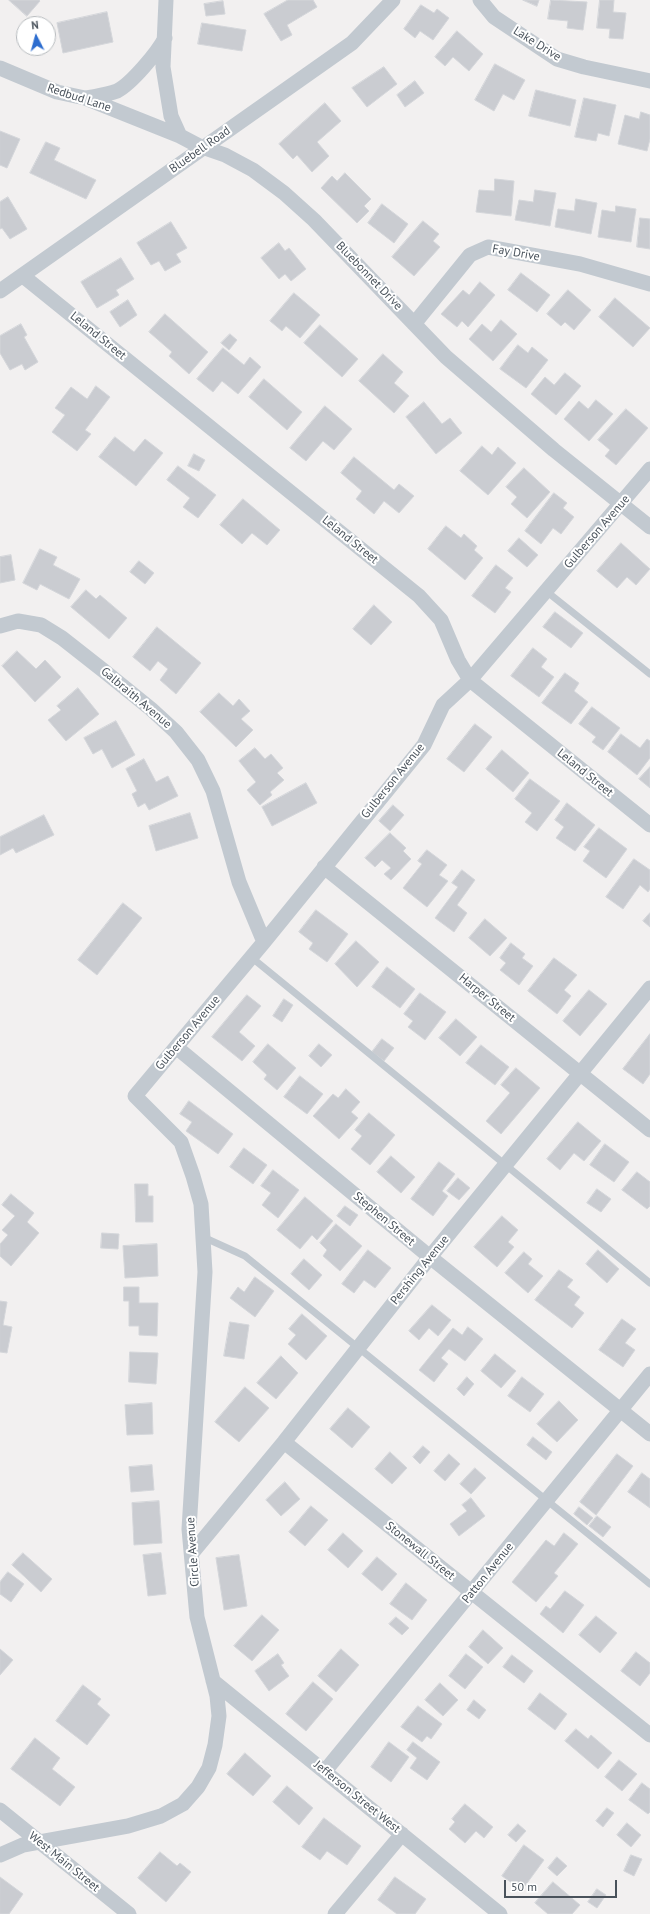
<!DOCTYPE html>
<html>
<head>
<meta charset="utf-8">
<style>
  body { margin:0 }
  #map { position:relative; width:650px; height:1914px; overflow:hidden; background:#f2f0f0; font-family:"PT Sans",sans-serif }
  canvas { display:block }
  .north { position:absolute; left:16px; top:16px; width:40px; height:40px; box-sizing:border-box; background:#fff; border:1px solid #b6babd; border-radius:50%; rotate:354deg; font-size:11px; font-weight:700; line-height:16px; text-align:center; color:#49525b }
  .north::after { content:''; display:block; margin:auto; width:14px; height:18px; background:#2d6dcf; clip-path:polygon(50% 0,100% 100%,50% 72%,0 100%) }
  .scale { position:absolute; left:504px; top:1880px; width:113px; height:18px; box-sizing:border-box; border:2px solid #49525b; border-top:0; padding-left:5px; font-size:12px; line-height:14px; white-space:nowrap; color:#49525b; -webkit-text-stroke:3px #fff; paint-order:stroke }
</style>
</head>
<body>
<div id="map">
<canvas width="650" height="1914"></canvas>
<div class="north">N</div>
<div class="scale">50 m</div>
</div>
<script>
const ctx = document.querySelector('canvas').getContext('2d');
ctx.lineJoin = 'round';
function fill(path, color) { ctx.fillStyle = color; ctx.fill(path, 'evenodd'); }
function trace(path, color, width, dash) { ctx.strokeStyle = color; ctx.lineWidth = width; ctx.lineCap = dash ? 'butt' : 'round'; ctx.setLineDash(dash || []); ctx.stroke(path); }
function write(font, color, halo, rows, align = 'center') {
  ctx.font = font + ' "PT Sans",sans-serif'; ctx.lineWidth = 4; ctx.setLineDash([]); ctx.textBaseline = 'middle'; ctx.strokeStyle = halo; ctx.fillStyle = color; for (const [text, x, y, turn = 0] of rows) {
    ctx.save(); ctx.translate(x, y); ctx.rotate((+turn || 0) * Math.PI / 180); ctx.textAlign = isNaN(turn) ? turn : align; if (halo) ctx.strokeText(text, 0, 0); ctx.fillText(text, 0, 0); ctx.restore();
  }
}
const building = new Path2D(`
  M9,0H39L40,1L27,16Z
  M288,0H313L317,7L287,25L292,35L281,41L264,14Z
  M523,0H539L537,6Z
  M551,0L587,2L583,30L567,28L568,21L548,19Z
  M600,0H614L613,12L626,13L623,39L609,38L610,29L597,28Z
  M223,1L225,14L206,16L204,4Z
  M421,5L434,13L437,9L449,18L433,40L420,31L415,38L404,29Z
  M107,12L113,42L63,53L57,23Z
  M202,23L246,30L242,51L198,44Z
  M457,31L483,54L469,71L453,57L445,66L435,57Z
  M495,64L525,80L514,100L503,94L494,111L475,100Z
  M384,67L397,84L367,107L352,88Z
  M415,81L424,93L405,107L397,95Z
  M536,90L576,100L570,126L529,116Z
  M584,98L616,105L609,136L598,133L596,141L575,137Z
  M325,103L341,121L317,142L329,156L312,172L297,155L293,159L279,144Z
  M641,112L650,115V139L647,151L618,144L625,115L639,119Z
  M0,131L20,139L7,168L0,165Z
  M46,142L60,148L54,160L96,180L86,199L30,173Z
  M345,173L371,199L364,206L369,211L357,223L321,188L332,176L337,181Z
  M495,179L514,181L511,216L476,212L479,190L494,191Z
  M535,190L556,193L550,226L515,220L519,200L533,202Z
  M8,197L27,229L10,239L2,228L0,229V202Z
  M576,199L597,203L591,234L555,227L558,209L574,211Z
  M382,204L408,224L394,243L368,223Z
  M616,206L636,209L631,242L598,237L602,210L615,212Z
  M640,218L650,219V249L637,247Z
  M423,221L439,234L433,241L440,247L414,276L392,257Z
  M171,222L187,248L176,254L181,262L165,271L159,261L151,265L137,243Z
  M279,243L285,251L289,248L306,269L291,281L285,274L279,279L261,258Z
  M121,258L134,279L116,290L119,295L97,308L81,282Z
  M521,273L550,295L537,312L508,290Z
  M480,282L495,295L468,327L462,321L457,327L441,314L463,290L469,295Z
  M568,290L591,310L574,330L565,322L561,326L547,314Z
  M294,293L320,315L300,338L286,326L282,331L270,321Z
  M615,298L650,328L633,347L599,317Z
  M128,300L137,315L120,327L110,312Z
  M165,314L208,352L189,374L169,356L172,352L149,332Z
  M501,320L517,334L493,361L469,339L482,324L491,332Z
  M21,324L27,335L24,337L38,362L25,370L22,364L10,370L0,353V336Z
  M320,325L358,359L342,377L304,343Z
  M230,334L237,340L229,350L221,343Z
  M518,345L528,353L532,347L548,360L526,388L500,369Z
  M223,348L244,365L250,357L261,367L238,394L222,381L213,392L197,379Z
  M383,354L403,372L394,383L409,396L394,413L359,381Z
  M565,373L581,386L556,415L531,394L545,377L554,385Z
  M264,379L302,412L287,430L249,397Z
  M96,386L110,397L85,430L91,434L77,451L52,432L65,415L55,408L71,387L87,399Z
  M596,400L613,414L589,441L564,419L579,401L588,409Z
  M424,402L442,424L450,418L462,433L436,454L406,417Z
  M325,406L352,429L334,450L323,441L306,461L290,448Z
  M626,409L648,428L616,465L605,456L610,450L598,440Z
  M115,437L134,452L145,439L163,453L136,486L99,457Z
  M482,446L492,455L498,447L516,463L488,495L460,471Z
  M194,454L205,460L199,471L188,466Z
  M354,457L394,490L399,484L414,496L399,513L384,501L374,514L356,499L362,491L341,473Z
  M178,466L216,495L198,518L183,507L190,498L167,480Z
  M524,468L550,492L527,518L511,504L517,497L506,487Z
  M554,493L567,503L563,508L574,517L561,534L553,528L541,544L525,531Z
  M243,499L280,530L267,545L252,533L242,544L220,525Z
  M446,526L461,538L464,534L477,546L474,550L483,558L465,580L428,549Z
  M519,538L538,555L527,567L508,551Z
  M621,543L650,569L636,585L627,577L617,588L597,571Z
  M40,549L57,557L53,565L80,579L69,599L40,584L37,590L23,583Z
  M11,555L15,580L0,583V557Z
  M139,561L154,573L145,584L130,572Z
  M496,565L513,578L505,588L511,592L495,613L472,596Z
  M86,590L96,599L100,595L127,618L109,639L71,607Z
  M374,605L392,622L371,645L353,629Z
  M555,612L583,633L571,648L543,627Z
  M157,627L201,663L176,694L160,680L168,669L158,661L150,671L133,657Z
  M533,648L547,659L541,667L554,677L539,697L511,676Z
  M17,651L36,669L45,660L61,677L35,702L2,666Z
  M565,673L579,683L574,691L588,702L571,724L542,703Z
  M78,688L99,714L66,741L48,720L61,710L57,706Z
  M219,693L233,706L239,699L250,711L241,719L253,730L236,747L200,712Z
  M592,707L620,728L603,750L592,742L596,737L579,724Z
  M116,721L135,755L112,768L102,749L93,754L84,738Z
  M475,724L492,737L464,772L447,759Z
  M621,734L640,748L647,739L650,741V758L637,775L608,752Z
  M255,748L265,759L271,754L283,768L277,773L284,780L270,792L272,795L260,805L247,790L256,782L239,761Z
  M502,750L529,773L513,792L486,769Z
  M144,759L156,782L168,776L178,796L149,810L145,803L138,807L132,794L137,791L126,769Z
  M650,767V788L639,779Z
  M530,779L560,801L537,831L525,822L532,813L515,799Z
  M306,783L317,803L272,826L262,807Z
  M567,803L595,825L575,851L556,838L564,827L555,820Z
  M393,805L404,815L390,831L379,821Z
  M190,813L198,838L156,851L149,826Z
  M44,815L54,835L16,853L13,848L0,855V837Z
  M599,828L627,849L606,878L583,861L590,851L584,847Z
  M390,833L406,848L403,851L411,859L391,880L384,874L391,868L382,860L375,867L365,858Z
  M427,850L447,865L439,875L448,881L427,907L403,888L422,864L418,861Z
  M634,859L650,870V889L648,892L640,885L623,909L606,897Z
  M462,870L475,880L457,905L467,913L454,932L435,918L458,887L452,883Z
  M123,903L142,918L97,975L78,960Z
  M316,910L348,934L327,962L309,949L313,943L299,932Z
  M650,913V927L643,921Z
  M485,919L507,938L490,956L469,938Z
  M356,941L379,962L357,987L335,964Z
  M511,943L525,954L522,958L533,966L519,985L500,970L506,963L500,958Z
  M554,958L577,975L564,990L571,996L557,1014L528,991Z
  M387,967L415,989L400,1008L372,987Z
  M589,990L607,1004L580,1036L563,1021Z
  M420,993L446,1012L425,1040L408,1027L413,1021L404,1014Z
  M247,995L261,1006L239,1032L255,1046L242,1061L212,1037Z
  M284,999L293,1005L282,1022L273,1016Z
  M456,1019L477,1037L460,1056L439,1038Z
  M650,1034V1074L643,1084L623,1069Z
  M382,1039L394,1048L384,1061L372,1052Z
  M268,1044L296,1068L277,1090L264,1079L267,1075L253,1062Z
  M319,1044L332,1055L321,1067L309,1056Z
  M481,1045L509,1067L495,1085L466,1063Z
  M516,1068L540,1088L501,1134L486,1121L510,1093L501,1085Z
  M300,1076L323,1094L307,1114L284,1097Z
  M346,1089L360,1102L351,1112L358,1118L339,1139L313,1116L333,1094L338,1098Z
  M189,1101L233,1134L218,1154L186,1131L192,1122L180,1114Z
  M369,1113L395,1135L370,1165L351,1149L362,1136L355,1130Z
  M578,1122L601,1141L584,1161L574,1153L560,1170L547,1159Z
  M605,1144L629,1162L614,1182L590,1165Z
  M244,1148L267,1165L253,1184L230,1167Z
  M391,1156L415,1177L401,1193L377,1172Z
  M439,1162L455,1174L442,1191L448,1196L433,1216L411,1199Z
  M273,1170L299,1190L278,1218L262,1205L271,1193L261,1186Z
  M637,1172L650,1182V1206L647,1209L622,1190Z
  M458,1178L470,1188L459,1200L447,1191Z
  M135,1184H148V1196H153V1222H136Z
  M597,1189L611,1199L601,1212L587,1203Z
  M11,1194L34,1213L27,1222L39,1233L11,1266L0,1256V1244L8,1235L2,1230L15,1216L2,1205Z
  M305,1197L333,1221L317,1240L312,1235L300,1249L277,1230Z
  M345,1206L358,1215L350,1226L337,1216Z
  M502,1216L518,1230L508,1242L514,1247L497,1267L474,1247Z
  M336,1224L362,1246L340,1271L323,1256L327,1250L320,1243Z
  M102,1233L119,1234L118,1249L101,1248Z
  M157,1244L158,1276L125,1278L123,1246Z
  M368,1250L391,1268L375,1288L364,1280L354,1293L342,1284Z
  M598,1250L619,1269L607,1283L586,1264Z
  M524,1252L532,1259L528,1264L543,1276L528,1293L505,1273Z
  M304,1259L322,1275L309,1290L291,1274Z
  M559,1270L573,1280L567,1287L580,1297L574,1305L584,1313L572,1328L535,1300Z
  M255,1277L274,1291L255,1317L230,1298L238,1287L244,1292Z
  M124,1287H139V1303H158L157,1336L139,1335V1326H129V1301H124Z
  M0,1301L7,1302L3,1325L12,1327L7,1353L0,1352Z
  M432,1305L451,1320L438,1336L429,1328L419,1340L409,1331Z
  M302,1314L327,1336L306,1360L288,1344L296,1335L289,1329Z
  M622,1319L636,1329L625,1343L635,1350L623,1367L599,1350Z
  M230,1322L249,1325L244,1359L224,1356Z
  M468,1327L483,1339L465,1361L449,1349L441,1358L448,1364L434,1382L419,1370L453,1328L462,1335Z
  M130,1352L158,1353L156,1384L129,1382Z
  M495,1354L516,1371L501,1388L481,1371Z
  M281,1356L298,1373L276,1399L257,1383Z
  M467,1377L474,1384L464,1396L457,1389Z
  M522,1377L544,1394L530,1412L508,1396Z
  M245,1387L269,1408L239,1442L215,1422Z
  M559,1401L578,1420L557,1442L537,1424Z
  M152,1403L153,1434L127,1435L125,1405Z
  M348,1408L370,1427L352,1448L330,1429Z
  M533,1437L552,1452L546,1460L527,1445Z
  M423,1446L430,1452L420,1464L413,1457Z
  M390,1452L407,1468L392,1484L375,1469Z
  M449,1454L460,1464L445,1481L434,1471Z
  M617,1454L633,1466L596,1515L580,1502Z
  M152,1465L154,1490L131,1492L129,1467Z
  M475,1468L486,1478L471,1494L460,1484Z
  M642,1473L650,1479V1508L628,1492Z
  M285,1482L300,1499L281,1516L266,1500Z
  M471,1498L485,1516L459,1536L450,1524L467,1511L462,1505Z
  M159,1501L162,1543L134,1545L132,1503Z
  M311,1506L328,1520L305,1546L289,1532Z
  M579,1507L593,1518L587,1525L574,1514Z
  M597,1516L611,1527L603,1537L589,1526Z
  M343,1533L363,1551L348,1568L328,1550Z
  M564,1533L578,1544L554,1573L558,1576L536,1602L512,1582L546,1540L554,1546Z
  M23,1553L52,1579L41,1592L12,1565Z
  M161,1553L166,1594L148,1596L143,1555Z
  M239,1555L247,1606L224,1610L216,1558Z
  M377,1557L397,1574L382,1591L362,1574Z
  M8,1572L24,1584L11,1602L0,1594V1582Z
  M406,1583L427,1600L412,1620L390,1604Z
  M565,1591L584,1605L563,1633L540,1614L546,1606L550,1609Z
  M262,1615L279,1630L252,1661L234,1646Z
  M596,1616L617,1633L600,1653L579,1635Z
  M396,1617L409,1628L402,1635L389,1624Z
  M483,1630L503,1648L488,1664L469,1647Z
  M0,1649L13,1660L0,1675Z
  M341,1649L359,1665L336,1692L318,1676Z
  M636,1652L650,1663V1673L640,1686L621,1671Z
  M278,1654L284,1663L281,1665L289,1676L269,1691L255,1671Z
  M466,1654L483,1667L465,1689L449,1676Z
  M512,1655L533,1671L524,1683L503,1667Z
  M313,1682L333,1699L306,1731L286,1714Z
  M440,1683L458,1700L443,1716L425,1700Z
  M83,1685L101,1699L97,1704L110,1715L87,1745L56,1721Z
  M540,1693L567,1714L555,1730L528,1709Z
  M474,1700L486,1710L479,1719L467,1710Z
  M418,1706L442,1724L431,1739L427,1736L422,1742L401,1727Z
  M576,1729L588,1739L591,1735L612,1753L598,1769L565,1741Z
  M35,1738L60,1758L52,1769L75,1787L60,1806L11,1769Z
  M389,1742L409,1757L391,1782L371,1767Z
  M413,1742L440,1762L427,1780L410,1768L417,1758L407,1750Z
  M245,1753L271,1776L253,1796L227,1774Z
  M619,1760L637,1774L622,1791L605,1777Z
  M642,1783L650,1789V1812L648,1814L629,1800Z
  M287,1786L313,1808L299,1825L273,1802Z
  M465,1804L493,1827L484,1838L476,1831L465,1843L449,1829L455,1822L452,1819Z
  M607,1808L614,1813L603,1827L596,1821Z
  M324,1818L361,1846L347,1865L327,1851L320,1860L302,1847Z
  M627,1823L641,1835L631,1847L617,1835Z
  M518,1824L526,1831L516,1842L508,1835Z
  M524,1845L544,1860L522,1890L502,1876Z
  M160,1852L177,1866L180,1863L191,1872L166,1902L138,1878Z
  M631,1855L642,1859L634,1876L624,1871Z
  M557,1857L567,1866L557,1876L548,1868Z
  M0,1877L23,1894L9,1914H0Z
  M395,1877L426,1899L415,1914H397L378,1900Z
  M553,1882L580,1905L572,1914H548L535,1903Z
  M597,1889L606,1895L597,1908L588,1902Z`);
fill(building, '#caccd1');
trace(building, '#d4d6da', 1);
trace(new Path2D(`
  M546,591L650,674
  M251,957L650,1283
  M203,1237L245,1256L650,1584`), '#c2c9d0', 7);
trace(new Path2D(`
  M166,0L163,67L171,116L180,136L199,146L225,155L253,170L284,193L314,220L446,357L554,450L650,527
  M480,0L494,17L557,59L584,67L650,81
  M0,68L57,92L85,98L180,136
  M86,98C96,96 107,95 117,91C131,84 158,52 165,38
  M23,276L419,596L441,620L458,660L470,680L650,825
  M0,291L352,43L393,0
  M414,324L470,255L488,247L580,264L650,284
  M0,626L18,621L41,625L62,638L104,671L151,709L176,732L198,760L213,791L239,882L264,942
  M324,867L650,1130
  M176,1047L430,1257L650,1434
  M284,1442L650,1735
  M192,1553L284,1442L430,1257L650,988
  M213,1681L500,1914
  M325,1771L650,1374
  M0,1810L129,1914
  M0,1855L23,1845L128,1826L161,1816L183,1804L198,1787L209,1768L215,1745L219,1716L217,1696L197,1617L189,1529L205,1272L201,1204L193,1176L181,1142L135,1096L264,942L424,745L443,705L470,680L650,469
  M335,1914L402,1834`), '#c2c9d0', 15);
write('12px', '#49525b', '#fff', [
  ["Lake Drive",537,44,32],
  ["Redbud Lane",79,98,18],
  ["Bluebell Road",200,150,-35],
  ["Fay Drive",516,253,10],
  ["Bluebonnet Drive",369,276,46],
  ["Leland Street",98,336,39],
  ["Gulberson Avenue",597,532,-49],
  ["Leland Street",350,540,39],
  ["Galbraith Avenue",136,698,40],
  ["Leland Street",585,773,39],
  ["Gulberson Avenue",393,781,-51],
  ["Harper Street",487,998,39],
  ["Gulberson Avenue",188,1033,-50],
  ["Stephen Street",384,1219,40],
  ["Pershing Avenue",420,1270,-51],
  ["Stonewall Street",420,1551,39],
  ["Circle Avenue",193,1552,-94],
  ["Patton Avenue",488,1573,-51],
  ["Jefferson Street West",357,1797,39],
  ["West Main Street",64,1862,39]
]);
</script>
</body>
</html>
